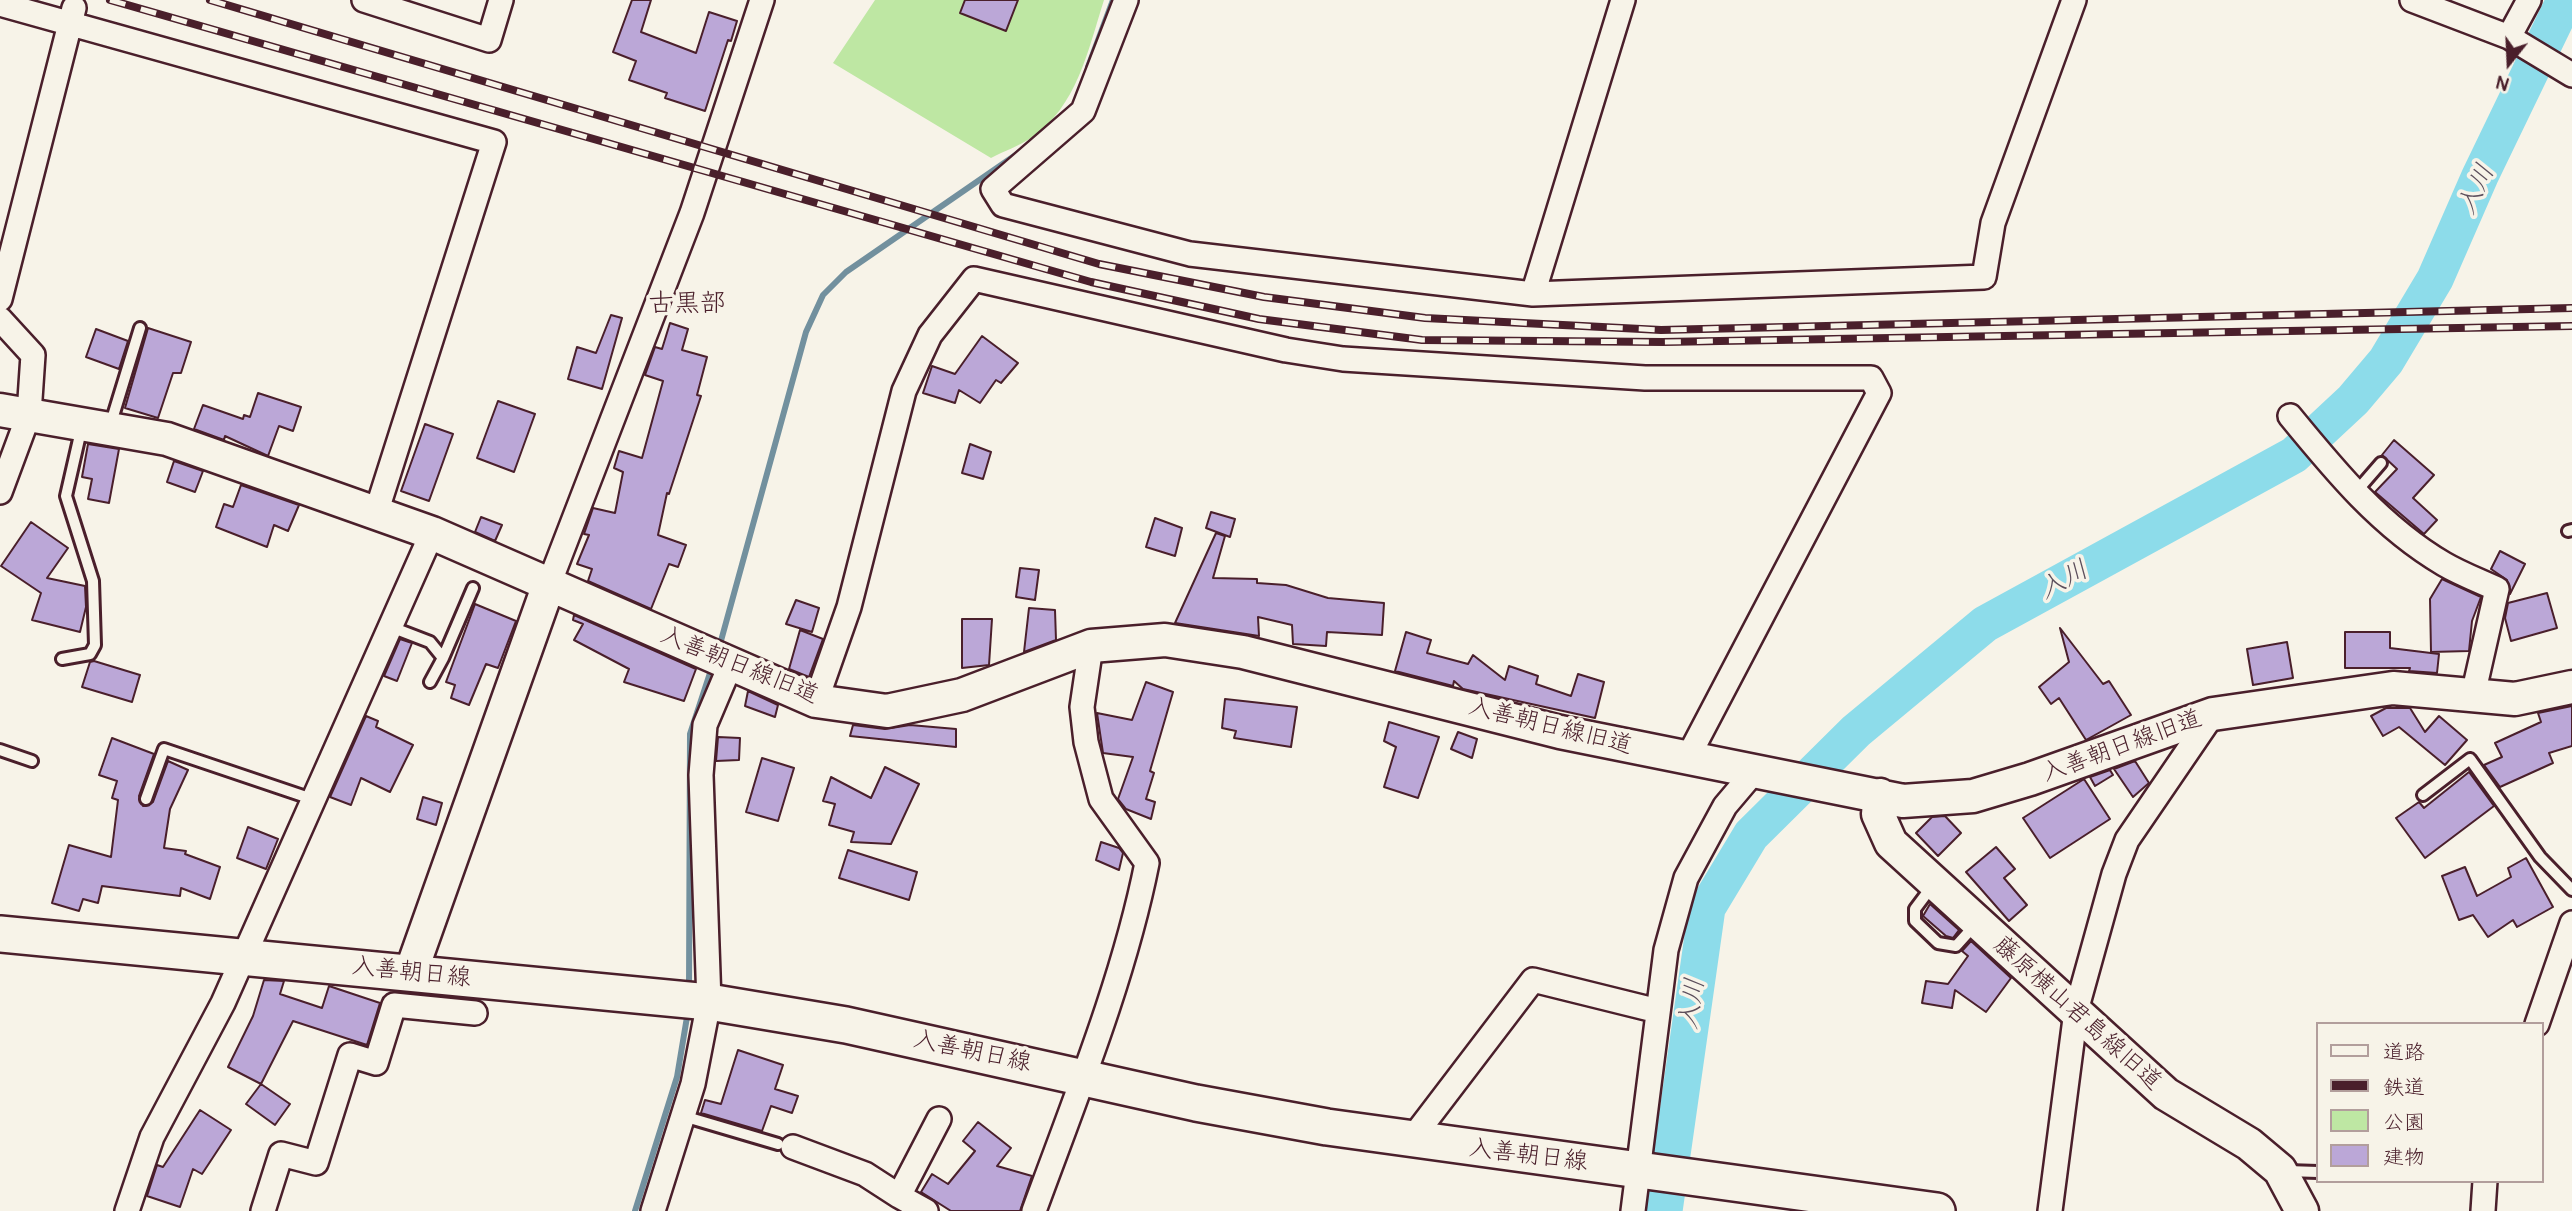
<!DOCTYPE html>
<html>
<head>
<meta charset="utf-8">
<style>
  body { margin:0 }
  #map { position:relative; width:2572px; height:1211px; overflow:hidden; background:#f7f3e8; font-family:Pangolin,"Klee One",sans-serif }
  canvas { display:block }
  .legend { position:absolute; left:2316px; top:1022px; width:228px; height:161px; box-sizing:border-box; background:#f7f3e8; border:2px solid #b29e9c; margin:0; padding:9px 12px; list-style:none; font-size:21px; color:#4a1f2b }
  .legend li { display:flex; align-items:center; gap:14px; height:35px }
  .legend b { width:35px; border:2px solid #b29e9c }
  .north { position:absolute; left:2474px; top:28px; width:70px; height:70px; -webkit-text-stroke:5px #f7f3e8; paint-order:stroke; rotate:198deg; font-size:19px; font-weight:700; line-height:28px; text-align:center; color:#4a1f2b }
  .north::after { content:''; display:block; margin:auto; width:24px; height:32px; background:#4a1f2b; clip-path:polygon(50% 0,100% 100%,50% 72%,0 100%) }
</style>
</head>
<body>
<div id="map">
<canvas width="2572" height="1211"></canvas>
<ul class="legend">
<li><b style="height:9px;background:#f7f3e8"></b>道路</li>
<li><b style="height:9px;background:#4a1f2b"></b>鉄道</li>
<li><b style="height:19px;background:#bee7a3"></b>公園</li>
<li><b style="height:19px;background:#bba7d7"></b>建物</li>
</ul>
<div class="north">N</div>
</div>
<script>
const ctx = document.querySelector('canvas').getContext('2d');
ctx.lineJoin = 'round';
function fill(path, color) { ctx.fillStyle = color; ctx.fill(path, 'evenodd'); }
function trace(path, color, width, dash) { ctx.strokeStyle = color; ctx.lineWidth = width; ctx.lineCap = dash ? 'butt' : 'round'; ctx.setLineDash(dash || []); ctx.stroke(path); }
function write(font, color, halo, rows, align = 'center') {
  ctx.font = font + ' Pangolin,"Klee One",sans-serif'; ctx.lineWidth = 7; ctx.setLineDash([]); ctx.textBaseline = 'middle'; ctx.strokeStyle = halo; ctx.fillStyle = color; for (const [text, x, y, turn = 0] of rows) {
    ctx.save(); ctx.translate(x, y); ctx.rotate((+turn || 0) * Math.PI / 180); ctx.textAlign = isNaN(turn) ? turn : align; if (halo) ctx.strokeText(text, 0, 0); ctx.fillText(text, 0, 0); ctx.restore();
  }
}
fill(new Path2D(`
  M875,0H1104C1088,50 1077,107 1031,138C1019,146 1004,151 991,158L833,63Z`), '#bee7a3');
trace(new Path2D(`
  M1088,67L1113,0
  M719,648L806,332L823,295L846,272L1020,152
  M689,989L690,734L713,664
  M635,1211L677,1077L688,1011`), '#72909e', 6);
trace(new Path2D(`
  M1664,1211L1707,908L1751,835L1856,731L1985,624L2294,455L2353,400L2386,361L2435,279L2480,176L2565,0`), '#8ddcea', 37);
const building = new Path2D(`
  M632,0H651L641,32L696,53L709,12L737,21L731,41L728,40L705,111L665,98L667,93L629,80L636,61L613,52Z
  M965,0H1018L1006,31L960,13Z
  M611,315L622,318L602,389L568,379L577,347L596,353Z
  M670,323L688,329L682,350L707,357L697,395L701,396L669,494L667,493L658,535L686,545L678,567L669,564L651,609L588,581L592,569L577,564L589,535L584,534L593,508L615,513L623,472L614,468L619,451L642,458L663,381L645,375L655,347L662,349Z
  M148,328L191,342L181,373H173L158,418L125,408Z
  M96,329L128,341L119,369L86,357Z
  M982,336L1018,363L1001,383L996,380L980,403L959,390L955,403L923,393L932,366L955,374Z
  M258,393L301,407L293,431L279,426L268,456L225,436L224,440L194,429L203,405L243,419L244,415L250,417Z
  M498,401L535,414L514,472L477,458Z
  M425,424L453,434L429,501L401,491Z
  M2394,440L2434,475L2413,498L2437,520L2424,534L2375,492L2397,469L2382,455Z
  M88,444L119,449L109,503L88,499L92,479L82,477Z
  M970,444L991,452L983,479L962,473Z
  M174,461L203,471L195,492L167,482Z
  M241,485L299,505L288,531L274,525L267,547L216,527L224,504L233,507Z
  M1211,512L1235,519L1230,537L1206,528Z
  M481,517L502,525L495,541L475,532Z
  M1155,518L1182,528L1175,556L1146,547Z
  M31,522L68,548L47,578L85,586L86,607L80,632L32,620L41,593L1,566Z
  M1216,533L1225,536L1213,578L1257,579V583L1286,585L1328,598L1384,603L1382,635L1327,632L1326,646L1293,644L1292,625L1258,617L1259,636L1175,623Z
  M2500,551L2525,564L2510,594L2507,580L2491,569Z
  M1020,568L1039,570L1035,600L1016,597Z
  M2442,579L2481,597L2472,621L2469,651L2431,652L2430,599Z
  M2547,593L2557,628L2511,641L2505,618L2508,603Z
  M796,600L819,608L812,632L786,624Z
  M475,604L516,621L498,668L486,664L469,705L451,698L455,685L446,682Z
  M1029,608L1055,610L1056,640L1024,652Z
  M574,615L696,669L684,701L624,682L629,669L574,640L583,624L573,620Z
  M962,619H992L989,665L962,668Z
  M2060,628L2103,684L2109,681L2131,715L2086,740L2059,698L2051,704L2039,687L2069,662Z
  M800,630L823,639L809,677L789,669Z
  M1406,632L1431,640L1427,653L1468,664L1473,655L1505,680L1509,666L1538,676L1536,684L1571,696L1578,674L1604,682L1595,718L1463,689L1454,681L1453,686L1395,671Z
  M2345,632H2390V648L2439,654L2437,673L2409,671L2410,668H2345Z
  M400,639L412,643L397,681L384,676Z
  M2287,642L2293,678L2253,685L2247,649Z
  M94,661L140,675L132,702L82,687L90,662Z
  M1146,682L1173,692L1150,771L1154,773L1146,799L1155,802L1151,819L1126,809L1118,799L1133,757L1103,753L1097,713L1132,720Z
  M748,691L778,705L775,717L745,706Z
  M1225,699L1297,707L1291,747L1234,738L1236,731L1222,728Z
  M2572,706V746L2549,753L2553,763L2500,787L2484,765L2502,757L2495,743L2541,722L2538,713Z
  M2386,708H2410L2425,732L2439,716L2467,740L2445,765L2399,727L2383,736L2371,716Z
  M366,716L378,721L376,727L413,745L390,792L361,778L351,805L330,797Z
  M1389,722L1439,737L1418,798L1384,787L1396,747L1384,741Z
  M853,725L885,729L910,725L956,729V747L850,736Z
  M1458,732L1477,739L1472,758L1451,749Z
  M718,737L740,738L739,760L716,761Z
  M112,738L154,754L139,796L143,806L153,802L168,761L188,770L170,809L164,848L186,851L185,854L220,867L210,899L181,888L180,896L102,886L98,903L83,899L79,911L52,903L69,845L111,857L118,800L112,798L117,781L99,775Z
  M762,758L794,768L778,821L746,812Z
  M2135,761L2149,783L2133,797L2114,769Z
  M885,767L919,784L891,844L851,842L854,832L829,825L835,804L823,801L831,777L871,798Z
  M2110,770L2113,775L2095,786L2090,777Z
  M2469,772L2494,806L2425,858L2396,818L2419,802L2424,808Z
  M2084,779L2110,819L2050,858L2023,818Z
  M423,797L442,803L436,825L417,819Z
  M1945,816L1961,833L1938,856L1916,833L1932,817Z
  M248,827L278,839L266,869L237,858Z
  M1101,842L1119,848L1123,853L1119,870L1096,860Z
  M1996,847L2015,869L2004,878L2027,905L2009,921L1966,872Z
  M848,850L917,872L909,900L839,878Z
  M2526,858L2553,907L2517,927L2513,920L2488,937L2473,915L2459,920L2442,876L2465,867L2477,896L2511,877L2508,868Z
  M1930,904L1959,930L1953,938L1946,936L1923,916Z
  M1971,941L2011,978L1986,1012L1955,990L1952,1008L1922,1003L1926,981L1948,984L1968,956L1962,951Z
  M264,980L284,981L280,994L322,1008L329,986L380,1003L367,1045L293,1021L261,1084L228,1067L253,1016Z
  M738,1050L783,1065L775,1089L798,1096L792,1113L771,1106L762,1131L701,1113L705,1100L721,1104Z
  M261,1084L290,1104L275,1125L246,1104Z
  M200,1110L231,1130L202,1174L193,1169L180,1207L147,1196L157,1165L163,1167Z
  M978,1122L1011,1148L997,1166L1032,1176L1020,1211H951L921,1192L932,1174L948,1184L975,1151L963,1141Z`);
fill(building, '#bba7d7');
trace(building, '#4a1f2b', 2);
const lane = new Path2D(`
  M110,426L140,328
  M2355,493L2381,463
  M2568,531L2572,530
  M391,627L430,642L443,658L430,682
  M443,658L473,588
  M62,659L90,654L95,645L93,581L66,496L82,426
  M0,750L32,761
  M2423,795L2470,759L2540,857L2572,890
  M146,799L164,749L315,800
  M1933,885L1915,909V921L1938,943L1956,946L1975,925
  M683,1116L778,1144
  M2287,1171L2318,1172`);
const street = new Path2D(`
  M364,0L489,40L501,0
  M1126,0L1083,111L993,189L1003,205L1190,254L1533,294L1984,277L1993,223L2074,0
  M2412,0L2509,37L2572,75
  M0,4L494,142L376,513
  M2509,37L2529,0
  M1533,294L1623,0
  M0,299L74,8
  M0,319L33,355L29,414L0,492
  M2290,416C2335,471 2381,527 2444,564C2461,574 2480,581 2497,589L2473,695
  M549,584L692,213L762,0
  M816,701L849,607L904,391L930,335L974,279L1286,350L1343,359L1645,378H1871L1879,393L1687,759
  M2537,1024L2572,923
  M1411,1140L1533,980L1658,1011
  M793,1147L865,1174L899,1196
  M127,1211L152,1137L223,1003L432,533
  M263,1211L281,1154L316,1163L350,1055L376,1063L394,1005L475,1013
  M653,1211L693,1084L709,1002L701,775L705,725L730,666
  M926,1211L899,1196L939,1119
  M1034,1211C1075,1099 1124,979 1147,863L1101,799L1086,742L1082,707L1091,646
  M1633,1211L1666,950L1686,878L1725,806L1753,773
  M2050,1211L2076,1011L2114,874L2127,840L2213,714
  M2483,1211L2485,1181`);
const secondary = new Path2D(`
  M0,410L167,439L432,533L816,701L887,711L962,695L1091,646L1165,640L1243,652L1560,732L1903,801L1973,796L2030,779L2213,714L2393,688L2515,699L2572,687
  M1880,795L1878,814L1891,843L2166,1094L2249,1144L2280,1170L2302,1211
  M411,972L549,584`);
const primary = new Path2D(`
  M0,934L709,1002L846,1025L1196,1103L1327,1127L1937,1211`);
trace(lane, '#4a1f2b', 16);
trace(street, '#4a1f2b', 28);
trace(secondary, '#4a1f2b', 37);
trace(primary, '#4a1f2b', 40);
trace(lane, '#f7f3e8', 10);
trace(street, '#f7f3e8', 23);
trace(secondary, '#f7f3e8', 32);
trace(primary, '#f7f3e8', 35);
const rail = new Path2D(`
  M110,0L1091,282L1259,319L1422,340L1663,342L2572,326
  M210,0L1099,264L1264,297L1425,318L1661,330L2572,308`);
trace(rail, '#4a1f2b', 8);
trace(rail, '#f7f3e8', 5, [16]);
write('24px', '#4a1f2b', '#f7f3e8', [
  ["入善朝日線旧道",739,666,22],
  ["入善朝日線旧道",1550,727,14],
  ["入善朝日線旧道",2122,747,-20],
  ["入善朝日線",411,973,6],
  ["藤原横山君島線旧道",2077,1014,42],
  ["入善朝日線",972,1052,12],
  ["入善朝日線",1528,1156,7]
]);
write('italic 26px', '#5b4e5b', '#f7f3e8', [
  ["入川",2477,190,-65],
  ["入川",2064,581,-29],
  ["入川",1693,1004,-82]
]);
write('26px', '#4a1f2b', '#f7f3e8', [
  ["古黒部",687,304]
]);
</script>
</body>
</html>
